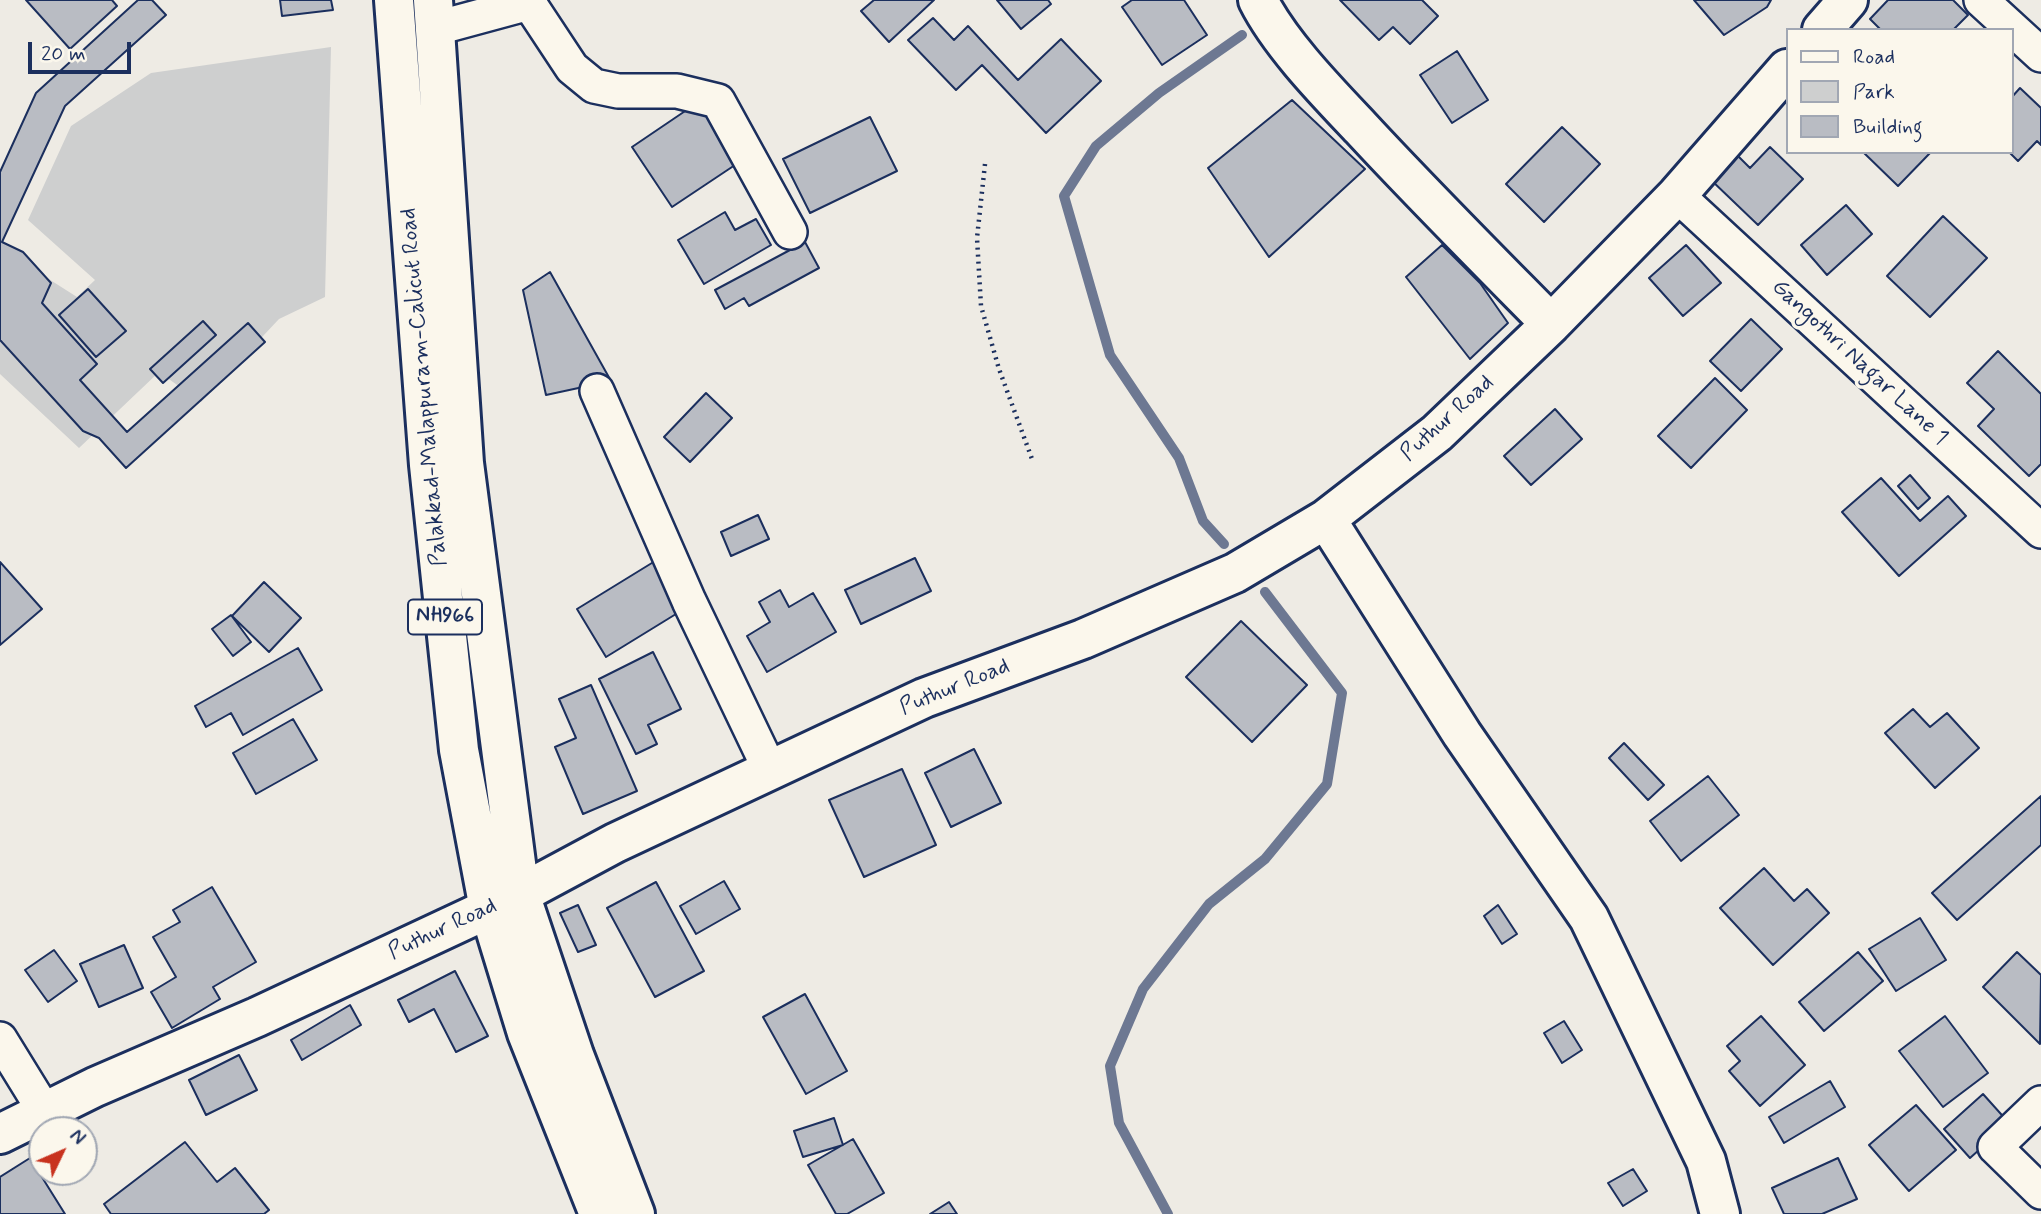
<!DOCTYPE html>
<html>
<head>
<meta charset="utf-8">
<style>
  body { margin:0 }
  #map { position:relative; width:2041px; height:1214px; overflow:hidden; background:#eeebe4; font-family:Mynerve,sans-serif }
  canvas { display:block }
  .legend { position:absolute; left:1786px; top:28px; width:228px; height:126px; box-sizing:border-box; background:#fbf7ec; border:2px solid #a1a7b3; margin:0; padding:9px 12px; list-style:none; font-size:21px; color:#1b2f5e }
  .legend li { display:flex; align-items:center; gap:14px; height:35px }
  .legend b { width:35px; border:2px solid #a1a7b3 }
  .north { position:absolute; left:28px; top:1116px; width:70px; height:70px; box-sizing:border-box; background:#fbf7ec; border:2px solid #a1a7b3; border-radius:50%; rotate:46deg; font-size:19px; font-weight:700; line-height:28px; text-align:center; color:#1b2f5e }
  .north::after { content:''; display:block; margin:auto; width:24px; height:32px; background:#c8321e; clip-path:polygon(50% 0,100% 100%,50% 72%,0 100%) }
  .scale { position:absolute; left:28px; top:42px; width:103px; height:32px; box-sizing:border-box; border:4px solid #1b2f5e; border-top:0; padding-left:9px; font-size:21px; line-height:24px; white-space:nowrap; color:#1b2f5e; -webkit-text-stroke:5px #fbf7ec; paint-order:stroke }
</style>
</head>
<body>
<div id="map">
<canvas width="2041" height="1214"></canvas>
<ul class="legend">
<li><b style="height:9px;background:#fbf7ec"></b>Road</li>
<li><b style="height:19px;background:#cecfcf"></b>Park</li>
<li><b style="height:19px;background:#b9bcc3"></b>Building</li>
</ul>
<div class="north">N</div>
<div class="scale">20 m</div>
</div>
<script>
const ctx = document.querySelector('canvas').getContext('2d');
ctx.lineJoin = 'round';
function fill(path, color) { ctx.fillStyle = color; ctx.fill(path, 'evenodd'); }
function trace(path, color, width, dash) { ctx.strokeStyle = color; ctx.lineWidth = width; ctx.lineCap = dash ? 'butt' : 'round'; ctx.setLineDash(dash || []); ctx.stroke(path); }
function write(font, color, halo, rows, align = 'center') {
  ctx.font = font + ' Mynerve,sans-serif'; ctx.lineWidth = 7; ctx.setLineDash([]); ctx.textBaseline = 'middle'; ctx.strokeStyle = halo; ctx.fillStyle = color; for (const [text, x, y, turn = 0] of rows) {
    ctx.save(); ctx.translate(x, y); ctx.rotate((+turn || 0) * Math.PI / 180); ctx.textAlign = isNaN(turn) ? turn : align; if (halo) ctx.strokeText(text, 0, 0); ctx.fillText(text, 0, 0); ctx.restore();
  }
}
fill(new Path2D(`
  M331,47L325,297L279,319L201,402L159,372L79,448L0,374V322L44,276L77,297L95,280L28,220L71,126L151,73Z`), '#cecfcf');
trace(new Path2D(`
  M1224,544L1203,521L1179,458L1110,355L1064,196L1096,146L1159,93L1242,35
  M1168,1214L1119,1123L1110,1066L1143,989L1209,904L1265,859L1327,784L1342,693L1265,592`), '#6d7892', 10);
const building = new Path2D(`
  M26,0H112L117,6L70,49Z
  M138,0H152L166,15L65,106L2,242L23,252L51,283L42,303L97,364L80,380L127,432L248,323L265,342L126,468L99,438L83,431L0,340V172L36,93Z
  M280,0H331L333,10L282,16Z
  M874,0H934L889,42L861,11Z
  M997,0H1048L1051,4L1021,29Z
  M1132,0H1184L1207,35L1162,65L1122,7Z
  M1340,0H1422L1438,16L1410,44L1393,27L1379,40Z
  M1694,0H1771L1767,7L1724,35Z
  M1888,0H1953L1968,15L1953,30H1881L1870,19Z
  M933,18L954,40L968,26L1018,80L1061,39L1101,81L1046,133L982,65L956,90L908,40Z
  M1457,51L1488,100L1452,123L1420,75Z
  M2020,88L2041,108V145L2037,141L2018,161L2009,152H2011V98Z
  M1292,100L1365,169L1269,257L1208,168Z
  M697,103L738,163L672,207L632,147Z
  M870,117L897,171L810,213L783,159Z
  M1562,127L1600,164L1544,222L1506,184Z
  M1770,147L1803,179L1758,225L1710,179L1735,153L1750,168Z
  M1863,152H1931L1898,186Z
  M1846,205L1872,234L1827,275L1801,245Z
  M725,212L735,230L756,219L771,245L704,284L678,240Z
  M1943,216L1987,258L1930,317L1887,276Z
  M805,242L819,268L749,306L744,298L725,309L715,290Z
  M1442,245L1480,283L1508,323L1470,359L1406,277Z
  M1686,245L1721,283L1683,316L1649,278Z
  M550,272L611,381L546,395L523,290Z
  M88,289L126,331L96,357L59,315Z
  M1751,319L1782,349L1741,391L1710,361Z
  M203,321L216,335L163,383L150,369Z
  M1998,351L2041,394V464L2029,476L1978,426L1994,409L1967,383Z
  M1715,378L1747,410L1691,468L1658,436Z
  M706,393L732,418L690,462L664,437Z
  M1555,409L1582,439L1531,485L1504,456Z
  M1910,475L1930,498L1918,509L1898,486Z
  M1881,478L1920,521L1948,496L1966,516L1899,576L1842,512Z
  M758,515L769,539L731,556L721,532Z
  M660,558L689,606L606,657L577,609Z
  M915,558L931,591L861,624L845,590Z
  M0,562L42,609L0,645Z
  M264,582L301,618L269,652L232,616Z
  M780,590L789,607L813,593L836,632L767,672L747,636L770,622L759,602Z
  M231,615L251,642L233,656L212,629Z
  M1241,621L1307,685L1252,742L1186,677Z
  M298,648L322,690L243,735L231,713L206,727L195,706Z
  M653,652L681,709L648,725L657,744L636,754L599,679Z
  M591,685L637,791L583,814L555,747L576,738L559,699Z
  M1913,709L1930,727L1947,713L1979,748L1935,788L1885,733Z
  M293,719L317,760L256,794L233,753Z
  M1624,743L1664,785L1648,800L1609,758Z
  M974,749L1001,803L951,827L925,773Z
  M902,769L936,845L864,877L829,800Z
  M1708,776L1739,815L1681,861L1650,821Z
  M2041,796V845L1957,920L1932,893Z
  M1764,868L1794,901L1807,889L1829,913L1773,965L1720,908Z
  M724,881L740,909L696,934L680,906Z
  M656,882L704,971L655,997L607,908Z
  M212,887L256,962L213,987L220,999L172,1028L151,992L176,977L153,937L180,922L173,910Z
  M578,905L596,945L578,952L560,913Z
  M1498,905L1517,934L1502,944L1484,916Z
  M1920,918L1946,960L1896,991L1869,949Z
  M124,945L143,988L99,1007L80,964Z
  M54,950L77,981L48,1002L25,970Z
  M1858,952L1883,981L1824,1031L1799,1002Z
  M2017,952L2041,975L2040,1044L1983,987Z
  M455,971L488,1036L456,1052L434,1009L409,1022L398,1000Z
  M805,994L847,1071L806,1094L763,1017Z
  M350,1005L361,1025L302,1060L291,1040Z
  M1761,1016L1805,1065L1760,1106L1729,1071L1740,1061L1727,1046Z
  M1945,1016L1988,1073L1943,1107L1899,1051Z
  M1564,1021L1582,1050L1562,1063L1544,1033Z
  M239,1055L257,1090L206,1115L189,1080Z
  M1830,1081L1845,1107L1784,1143L1769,1117Z
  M1983,1094L2009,1123L1970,1158L1944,1129Z
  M1916,1105L1956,1150L1909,1191L1869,1145Z
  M834,1118L843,1145L803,1157L794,1131Z
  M853,1139L884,1193L847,1214H836L808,1165Z
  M185,1142L217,1182L235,1168L269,1210L264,1214H111L104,1204Z
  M30,1158L65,1214H0V1177Z
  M1838,1158L1857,1199L1822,1214H1784L1772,1188Z
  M1633,1169L1647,1191L1623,1206L1608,1183Z
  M949,1202L957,1214H930Z`);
fill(building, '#b9bcc3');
trace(building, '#1b2f5e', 2);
const street = new Path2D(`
  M1981,0L2041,55
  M433,29L529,3L572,68L594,86L618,91H677L718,101L790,232
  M1677,195L2041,531
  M597,391L689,601L770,770
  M0,1039L45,1112
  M2041,1103L1995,1147L2041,1192`);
const secondary = new Path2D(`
  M1258,0C1280,44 1327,92 1361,128C1423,195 1487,259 1551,324
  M1822,30L1848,0
  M1326,519L1462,734L1589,918L1706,1161L1720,1214
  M0,1134L95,1087L257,1017L520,894L615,843L924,698L1083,639L1235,573L1326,519L1437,433L1551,324L1677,195L1787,69`);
const highway = new Path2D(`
  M394,0L429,465L459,750L489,909L527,1033L599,1214
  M433,0L464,463L520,894L574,1055L635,1214`);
trace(street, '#1b2f5e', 38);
trace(secondary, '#1b2f5e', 44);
trace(highway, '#1b2f5e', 44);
trace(new Path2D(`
  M985,164L977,238L981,306L999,369L1032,459`), '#1b2f5e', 4.5, [2, 5]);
trace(street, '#fbf7ec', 33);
trace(secondary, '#fbf7ec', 38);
trace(highway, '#fbf7ec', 38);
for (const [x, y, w] of [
  [445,617,74]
]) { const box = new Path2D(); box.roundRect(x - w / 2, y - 17.5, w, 35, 5); ctx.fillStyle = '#fbf7ec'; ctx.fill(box); trace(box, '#1b2f5e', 2); }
write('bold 21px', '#1b2f5e', null, [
  ["NH966",445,617]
]);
write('23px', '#1b2f5e', '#fbf7ec', [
  ["Gangothri Nagar Lane 1",1859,363,43],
  ["Palakkad-Malappuram-Calicut Road",425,387,-95],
  ["Puthur Road",1448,419,-42],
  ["Puthur Road",955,688,-22],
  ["Puthur Road",443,930,-25]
]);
</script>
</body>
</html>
